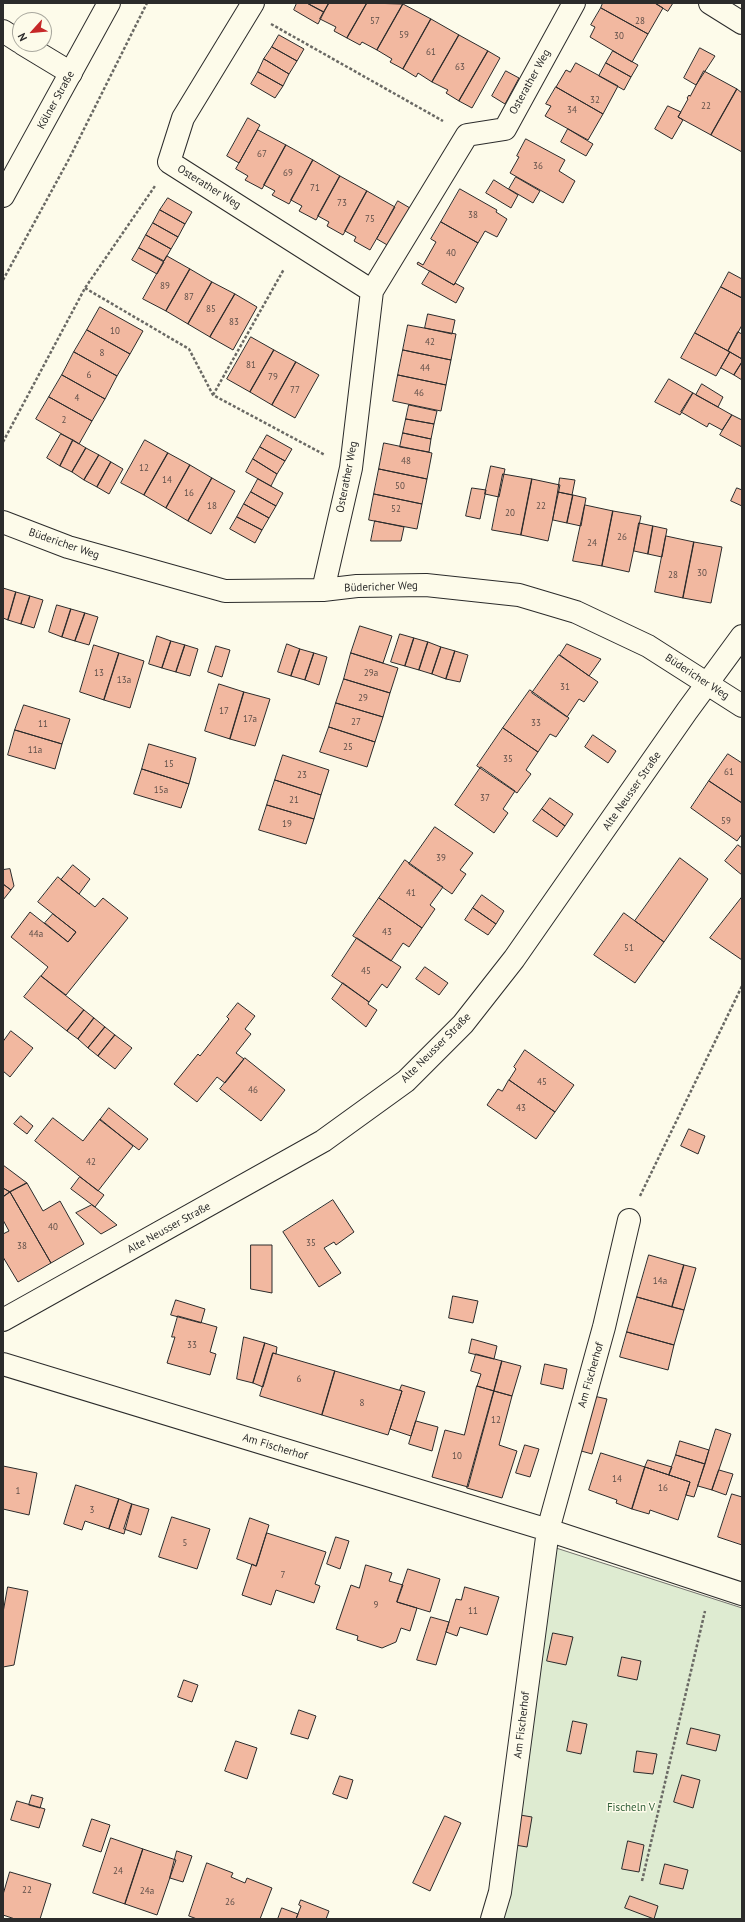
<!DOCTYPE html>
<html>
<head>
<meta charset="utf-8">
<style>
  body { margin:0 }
  #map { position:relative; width:745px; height:1922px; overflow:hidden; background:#fdfbea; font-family:"PT Sans",sans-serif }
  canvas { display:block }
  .frame { position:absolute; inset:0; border:4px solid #2b2b2b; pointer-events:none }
  .north { position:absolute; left:12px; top:12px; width:40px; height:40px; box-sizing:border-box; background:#fdfbea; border:1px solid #a9a89e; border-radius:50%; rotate:243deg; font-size:11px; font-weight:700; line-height:16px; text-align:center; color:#2b2b2b }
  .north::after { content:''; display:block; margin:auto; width:14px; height:18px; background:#c62828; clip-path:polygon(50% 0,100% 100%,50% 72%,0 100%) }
</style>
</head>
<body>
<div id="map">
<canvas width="745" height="1922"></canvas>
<div class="frame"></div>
<div class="north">N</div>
</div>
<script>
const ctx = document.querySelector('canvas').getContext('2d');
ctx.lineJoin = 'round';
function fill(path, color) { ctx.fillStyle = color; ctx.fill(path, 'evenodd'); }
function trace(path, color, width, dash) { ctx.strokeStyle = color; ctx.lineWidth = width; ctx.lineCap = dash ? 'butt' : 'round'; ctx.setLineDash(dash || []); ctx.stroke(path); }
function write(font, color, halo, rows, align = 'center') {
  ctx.font = font + ' "PT Sans",sans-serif'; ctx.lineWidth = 3; ctx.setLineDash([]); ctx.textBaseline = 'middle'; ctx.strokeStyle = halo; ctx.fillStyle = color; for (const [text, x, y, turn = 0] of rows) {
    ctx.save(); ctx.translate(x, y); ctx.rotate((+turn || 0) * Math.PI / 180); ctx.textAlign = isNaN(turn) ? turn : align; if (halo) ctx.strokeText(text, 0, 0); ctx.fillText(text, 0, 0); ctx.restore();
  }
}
const green = new Path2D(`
  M553,1547L742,1608V1919H502Z`);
fill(green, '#deebd1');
trace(green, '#74746e', 1);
const building = new Path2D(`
  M297,3H307L324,12L318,24L294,10Z
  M307,3H329L324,12Z
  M329,3H367L347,38L334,31L336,27L320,19Z
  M367,3L403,4L377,50L362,42L360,45L347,38Z
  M603,3H655L663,8L648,34L601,8Z
  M655,3H673L668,11Z
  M403,4L431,19L403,69L390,62L392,59L377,50Z
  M601,8L648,34L632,62L590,37L595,27L591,25Z
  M431,19L459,35L432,82L418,73L416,77L403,69Z
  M279,35L304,49L297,61L272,47Z
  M459,35L488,51L459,101L446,93L448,90L432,82Z
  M272,47L297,61L289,74L264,59Z
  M700,48L715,56L696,85L684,78Z
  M488,51L500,58L472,108L459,101Z
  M613,51L638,65L631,77L606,63Z
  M264,59L289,74L283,86L258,72Z
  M576,63L618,86L603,114L556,87L566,70L570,72Z
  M606,63L631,77L624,90L599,76Z
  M506,71L519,78L505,104L492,96Z
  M704,71L737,89L711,135L678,117L688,99L687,98L689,95L690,96Z
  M258,72L283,86L275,98L251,84Z
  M556,87L603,114L588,140L545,116L551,106L546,104Z
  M737,89L742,93V152L711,135Z
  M668,106L681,112L678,117L683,120L672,139L655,129Z
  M248,118L260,125L239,163L227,156Z
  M568,129L593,144L586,156L561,142Z
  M258,130L286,145L262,189L245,180L248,176L236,169Z
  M526,139L565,160L559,171L575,181L563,203L510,173L519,157L517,156Z
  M286,145L313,160L289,204L272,195L275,191L264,185Z
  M313,160L340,176L316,220L299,211L302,206L291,200Z
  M340,176L367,191L343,235L327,226L329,222L318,216Z
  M516,177L540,191L533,203L509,189Z
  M494,180L518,195L511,208L486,193Z
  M460,189L497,210L496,212L507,219L497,237L485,231L478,243L441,222Z
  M367,191L395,207L370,250L354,241L356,237L345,231Z
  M168,198L192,212L185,224L160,210Z
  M398,201L410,208L389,246L377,239Z
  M160,210L185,224L178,237L153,223Z
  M441,222L478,243L454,285L417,264L418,262L423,265L436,242L431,239Z
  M153,223L178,237L171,249L146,235Z
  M146,235L171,249L164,261L139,248Z
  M139,248L164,262L157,274L132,260Z
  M167,256L190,269L166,311L143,299Z
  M190,269L212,282L188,324L166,311Z
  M430,271L454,285L455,283L464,288L456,303L422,284Z
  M729,272L742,279V298L721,287Z
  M212,282L235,294L210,337L188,324Z
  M721,287L742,298V325L728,351L695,333Z
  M235,294L257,307L233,350L210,337Z
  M100,307L143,331L130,354L87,330Z
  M428,314L455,320L452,334L425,328Z
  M408,325L456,334L451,360L403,350Z
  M87,330L130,354L117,376L74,352Z
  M738,332L742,334V359L728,351Z
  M695,333L730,352L716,376L681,358Z
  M251,337L274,350L250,392L227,379Z
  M274,350L296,362L272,405L250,392Z
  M403,350L451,360L446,385L398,375Z
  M74,352L117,376L105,399L62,375Z
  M730,352L742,359V362L734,375L721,368Z
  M296,362L319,375L295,418L272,405Z
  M742,362V380L734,375Z
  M62,375L105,399L92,421L49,397Z
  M398,375L446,385L441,411L393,401Z
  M669,379L693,393L680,415L655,402Z
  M702,384L723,397L718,407L696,395Z
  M693,393L732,415L722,430L709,423L707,427L681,412Z
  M49,397L92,421L79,444L36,419Z
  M409,405L437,411L434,424L406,419Z
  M732,415L742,420V447L720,435Z
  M406,419L434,424L431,439L403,433Z
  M403,433L431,439L429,452L400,447Z
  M61,434L73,440L60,466L47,458Z
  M267,435L292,449L285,461L260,447Z
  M73,440L86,448L72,472L60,466Z
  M145,440L168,453L144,495L121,483Z
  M384,443L432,453L427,479L379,469Z
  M260,447L285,461L277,474L253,459Z
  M86,448L99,455L84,480L72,472Z
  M168,453L190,465L166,508L144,495Z
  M99,455L111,462L97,487L84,480Z
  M253,459L277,474L271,486L246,472Z
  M111,462L123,469L109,494L97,487Z
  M190,465L212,478L188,521L166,508Z
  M491,466L505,469L499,497L485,494Z
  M379,469L427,479L422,504L374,494Z
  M503,474L532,479L521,535L492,530Z
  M212,478L235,491L211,534L188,521Z
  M560,478L575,480L572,495L558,492Z
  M258,479L283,493L276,506L251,492Z
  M532,479L560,485L548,541L521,535Z
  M472,488L486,490L480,519L466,516Z
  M737,488L742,490V506L731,501Z
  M251,492L276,506L269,518L244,504Z
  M558,492L573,495L567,523L553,520Z
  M374,494L422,504L417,529L369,520Z
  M573,495L586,498L581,526L567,523Z
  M244,504L269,518L262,530L237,517Z
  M585,505L613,511L602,566L573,561Z
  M613,511L641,516L629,572L602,566Z
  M237,517L262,530L255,543L230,529Z
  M375,521L404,527L401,541H371Z
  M639,523L653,526L648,554L634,551Z
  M653,526L667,529L662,557L648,554Z
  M666,536L694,542L683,598L655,592Z
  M694,542L722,547L711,603L683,598Z
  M3,588L16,592L8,620L3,618Z
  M16,592L30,596L21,624L8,620Z
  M30,596L43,600L34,628L21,624Z
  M57,605L71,609L62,637L49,632Z
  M71,609L85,613L75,641L62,637Z
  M85,613L98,617L89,645L75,641Z
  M360,626L392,636L383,663L351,653Z
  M400,634L414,638L405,666L391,662Z
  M157,636L171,641L162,668L149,664Z
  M414,638L428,642L419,670L405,666Z
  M171,641L185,645L176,672L162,668Z
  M428,642L441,647L432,674L419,670Z
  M287,644L300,649L291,676L278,672Z
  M567,644L601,659L589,676L560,655Z
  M94,645L119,653L104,700L80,692Z
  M185,645L198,649L190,676L176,672Z
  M216,646L230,650L222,677L208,672Z
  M441,647L455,651L446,679L432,674Z
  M300,649L314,653L305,680L291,676Z
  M455,651L468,655L460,682L446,679Z
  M119,653L144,661L130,708L104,700Z
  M314,653L327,657L319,685L305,680Z
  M351,653L398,668L390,693L344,679Z
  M559,655L598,682L584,702L579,699L567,717L532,693Z
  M344,679L390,693L383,717L336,703Z
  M219,684L244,692L230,739L205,731Z
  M530,690L569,718L556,737L550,734L538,752L503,728Z
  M244,692L270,699L255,746L230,739Z
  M336,703L383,717L375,742L329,727Z
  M24,705L70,719L62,744L15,730Z
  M329,727L375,742L367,767L320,752Z
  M503,728L538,752L526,770L531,774L517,793L477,766Z
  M15,730L62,744L55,769L8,755Z
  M593,735L616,751L608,763L585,747Z
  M149,744L196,758L189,784L142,769Z
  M728,754L742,763V803L709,781Z
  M283,755L329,770L321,795L275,780Z
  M481,767L515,791L503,809L508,813L494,833L455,805Z
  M142,769L189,784L181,808L134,794Z
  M275,780L321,795L314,819L267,805Z
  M709,781L742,803V834L737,841L691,808Z
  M550,798L573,814L565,826L542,809Z
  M267,805L314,819L306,844L259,830Z
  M542,809L565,826L557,837L533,821Z
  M435,827L473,853L460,870L466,874L452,894L409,864Z
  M738,845L742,848V875L725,861Z
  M680,858L708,879L664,942L635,921Z
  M405,860L443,887L430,905L435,909L422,928L379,898Z
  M73,865L90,879L79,894L61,880Z
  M10,869L14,886L11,890L3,884V870Z
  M58,877L95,907L103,898L128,918L66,995L41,976L48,967L11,937L30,912L68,942L76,932L38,902Z
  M3,884L11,890L3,900Z
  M482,895L504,911L496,924L473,908Z
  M742,897V960L710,938Z
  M379,898L422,928L409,947L403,943L391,961L353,936Z
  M473,908L496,924L488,935L465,920Z
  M624,913L664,942L635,983L594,955Z
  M53,914L76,932L68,942L45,923Z
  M357,938L401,967L387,988L382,984L369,1002L332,976Z
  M425,967L448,983L439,995L416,979Z
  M41,976L84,1010L67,1031L24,997Z
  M343,983L369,1002L368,1004L377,1010L366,1027L332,999Z
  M238,1003L255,1016L245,1029L251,1034L236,1053L244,1059L225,1083L217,1077L197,1102L174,1084L198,1054L200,1056L229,1019L227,1017Z
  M84,1010L94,1018L78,1039L67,1031Z
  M94,1018L105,1027L88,1048L78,1039Z
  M105,1027L115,1035L98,1056L88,1048Z
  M11,1031L33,1048L10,1077L3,1071V1042Z
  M115,1035L132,1048L115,1069L98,1056Z
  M525,1050L574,1085L555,1112L509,1080L516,1069L514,1067Z
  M245,1058L285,1090L261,1121L220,1089Z
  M509,1080L555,1112L536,1139L487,1105L498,1089L502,1091Z
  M109,1108L148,1139L139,1150L100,1120Z
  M21,1116L33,1126L27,1134L14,1124Z
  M53,1118L83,1141L100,1119L133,1146L98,1191L35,1141Z
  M689,1129L705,1136L698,1154L681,1146Z
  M3,1165L27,1183L10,1192L3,1188Z
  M80,1177L104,1195L95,1207L71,1189Z
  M27,1183L43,1211L60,1201L84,1244L51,1263L10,1192Z
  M3,1188L10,1192L3,1197Z
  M10,1192L51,1263L18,1282L3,1257V1234L9,1231L3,1220V1197Z
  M333,1200L354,1232L336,1245L334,1242L324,1248L341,1273L319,1287L283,1232Z
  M92,1205L95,1207L117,1225L101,1234L76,1213Z
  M251,1245H272V1293L251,1289Z
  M649,1255L684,1265L672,1307L637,1297Z
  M684,1265L696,1268L684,1310L672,1307Z
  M453,1296L478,1301L473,1323L449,1318Z
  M637,1297L684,1310L674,1345L627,1332Z
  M176,1300L205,1309L201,1323L171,1315Z
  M178,1316L217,1327L210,1352L216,1354L210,1375L167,1363L175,1337H172Z
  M627,1332L674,1345L668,1370L620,1357Z
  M244,1337L265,1343L253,1383L237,1379Z
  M472,1339L497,1346L494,1359L469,1353Z
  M265,1343L277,1347L276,1354L273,1353L263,1387L253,1383Z
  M273,1353L335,1371L322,1415L260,1396Z
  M476,1354L502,1361L494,1391L477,1386L481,1374L471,1371Z
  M502,1361L521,1366L512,1396L494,1391Z
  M545,1364L567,1369L563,1389L541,1384Z
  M335,1371L402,1391L388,1435L322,1415Z
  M402,1385L425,1392L411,1436L390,1429L402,1391L400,1390Z
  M477,1386L494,1391L468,1487L432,1477L445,1430L464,1435Z
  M494,1391L512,1396L499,1445L517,1451L502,1498L467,1488Z
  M589,1395L607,1399L592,1454L574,1449Z
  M416,1421L438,1427L432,1451L409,1444Z
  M716,1429L731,1434L712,1490L698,1486Z
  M680,1441L709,1450L705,1464L676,1455Z
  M525,1445L539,1449L530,1477L516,1473Z
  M601,1453L645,1467L632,1509L616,1503L617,1500L589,1490Z
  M676,1455L705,1464L694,1497L686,1495L690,1482L669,1475Z
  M648,1460L672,1467L669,1475L645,1467Z
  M3,1466L37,1473L29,1515L3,1509Z
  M645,1467L690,1482L678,1520L650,1510L649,1514L632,1509Z
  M719,1470L733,1474L726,1495L712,1490Z
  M76,1485L119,1499L109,1529L85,1521L82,1530L64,1524Z
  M732,1494L742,1497V1545L718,1537Z
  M119,1499L132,1504L124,1534L109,1529Z
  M132,1504L149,1509L141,1535L124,1529Z
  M172,1517L210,1529L197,1569L159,1557Z
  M250,1518L269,1525L256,1566L237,1559Z
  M267,1533L326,1552L315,1584L320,1586L314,1603L276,1590L271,1605L242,1595L252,1564L256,1566Z
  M336,1537L349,1541L340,1569L327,1564Z
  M366,1565L392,1573L389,1581L403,1585L397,1602L417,1608L410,1631L401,1628L396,1642L382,1648L357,1640L358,1636L336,1629L351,1585L359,1588Z
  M408,1569L440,1579L430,1612L397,1602Z
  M8,1587L28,1591L14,1665L3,1667V1613Z
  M465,1587L499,1597L487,1635L460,1627L457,1636L446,1632L456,1599L461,1600Z
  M431,1617L449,1622L436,1665L417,1660Z
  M553,1633L573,1637L566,1665L547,1661Z
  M622,1657L641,1661L637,1680L618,1676Z
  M184,1680L198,1685L192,1702L178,1697Z
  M299,1710L316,1716L308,1739L291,1734Z
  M573,1721L587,1724L581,1754L567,1751Z
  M691,1728L720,1735L716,1751L687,1744Z
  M236,1741L257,1748L247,1779L225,1771Z
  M637,1751L657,1754L653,1774L634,1772Z
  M682,1775L700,1780L693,1808L674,1802Z
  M340,1776L353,1780L347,1799L333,1794Z
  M32,1795L43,1798L40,1808L29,1805Z
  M17,1801L45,1809L39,1828L11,1820Z
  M520,1815L532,1817L527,1847L515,1845Z
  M445,1816L461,1823L430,1891L413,1883Z
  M92,1819L110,1825L101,1852L83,1846Z
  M111,1838L143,1849L125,1904L93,1893Z
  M628,1841L644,1845L639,1872L622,1869Z
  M143,1849L176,1860L157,1915L125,1904Z
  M177,1851L192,1856L183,1882L170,1878Z
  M207,1863L233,1873L231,1877L245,1883L247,1878L272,1888L260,1919H197L189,1916Z
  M665,1864L688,1870L683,1889L660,1884Z
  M10,1872L51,1884L40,1919H15L3,1915V1895Z
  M630,1896L658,1906L654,1919L625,1908Z
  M301,1900L329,1911L326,1919H296L301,1906L299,1905Z
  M282,1908L298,1914L296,1919H278Z`);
fill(building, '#f2b8a0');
trace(building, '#2b2b2b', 1);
const minor = new Path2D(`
  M253,3L183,118L169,162L372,291L351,468L323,590
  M710,3L742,23
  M3,31L20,42
  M23,44L71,73
  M372,291L467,135L505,129L574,3
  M3,522L68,547L225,591L323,590L357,586L426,585L519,595L576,612L648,646L742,706
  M3,1320L323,1141L406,1081L463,1024L514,959L687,711L742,636
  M3,1364L548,1530L742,1594
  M492,1919L500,1892L548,1530L604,1327L629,1220`);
const major = new Path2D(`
  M3,196L109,3`);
trace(minor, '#2b2b2b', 24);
trace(major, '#2b2b2b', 24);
trace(new Path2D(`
  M271,24L443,121
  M3,280L69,159L147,3
  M85,288L189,349L213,395L325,455
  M213,395L284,269
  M3,442L85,288L155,186
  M640,1196L742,986
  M642,1881L705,1611`), '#6a6964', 2.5, [3, 2]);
trace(minor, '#fdfbea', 22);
trace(major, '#fdfbea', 22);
write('9px', '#5d4e48', null, [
  ["57",375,21],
  ["28",640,21],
  ["59",404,35],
  ["30",619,36],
  ["61",431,52],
  ["63",460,67],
  ["32",595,100],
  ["22",706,106],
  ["34",572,110],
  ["67",262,154],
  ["36",538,166],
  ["69",288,173],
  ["71",315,188],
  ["73",342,203],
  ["38",473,215],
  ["75",370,219],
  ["40",451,253],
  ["89",165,286],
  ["87",189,297],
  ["85",211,309],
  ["83",234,322],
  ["10",115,331],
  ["42",430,342],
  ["8",102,353],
  ["81",251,365],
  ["44",425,368],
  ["6",89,375],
  ["79",273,377],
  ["77",295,390],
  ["46",419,393],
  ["4",77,398],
  ["2",64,420],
  ["48",406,461],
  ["12",144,468],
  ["14",167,480],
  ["50",400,486],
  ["16",189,493],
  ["18",212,506],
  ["22",541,506],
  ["52",396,509],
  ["20",510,513],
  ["26",622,537],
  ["24",592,543],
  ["30",702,573],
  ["28",673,575],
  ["13",99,673],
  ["29a",371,673],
  ["13a",124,680],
  ["31",565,687],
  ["29",363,698],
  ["17",224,711],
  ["17a",250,719],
  ["27",356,722],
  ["33",536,723],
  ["11",43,724],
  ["25",348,747],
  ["11a",35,750],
  ["35",508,759],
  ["15",169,764],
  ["61",729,772],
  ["23",302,775],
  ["15a",161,790],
  ["37",485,798],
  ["21",294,800],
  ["59",726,821],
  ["19",287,824],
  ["39",441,858],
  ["41",411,893],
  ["43",387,932],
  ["44a",36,934],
  ["51",629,948],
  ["45",366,971],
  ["45",542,1082],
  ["46",253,1090],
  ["43",521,1108],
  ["42",91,1162],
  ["40",53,1227],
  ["35",311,1243],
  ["38",22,1246],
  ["14a",660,1281],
  ["33",192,1345],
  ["6",299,1379],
  ["8",362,1403],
  ["12",496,1420],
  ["10",457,1456],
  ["14",617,1479],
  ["16",663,1488],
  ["1",18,1491],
  ["3",92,1510],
  ["5",185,1543],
  ["7",283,1575],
  ["9",376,1605],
  ["11",473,1611],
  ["24",118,1871],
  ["22",27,1890],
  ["24a",147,1891],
  ["26",230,1902]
]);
write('11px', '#2b2b2b', '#fdfbea', [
  ["Osterather Weg",530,82,-61],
  ["Kölner Straße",56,100,-61],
  ["Osterather Weg",209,187,32],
  ["Osterather Weg",347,477,-79],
  ["Büdericher Weg",64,544,19],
  ["Büdericher Weg",381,587,-2],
  ["Büdericher Weg",697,677,33],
  ["Alte Neusser Straße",632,791,-55],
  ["Alte Neusser Straße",436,1048,-45],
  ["Alte Neusser Straße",169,1228,-29],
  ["Am Fischerhof",591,1375,-74],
  ["Am Fischerhof",275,1447,17],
  ["Am Fischerhof",522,1725,-83]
]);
write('11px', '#34623c', '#fdfbea', [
  ["Fischeln V",631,1808]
]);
</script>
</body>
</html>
